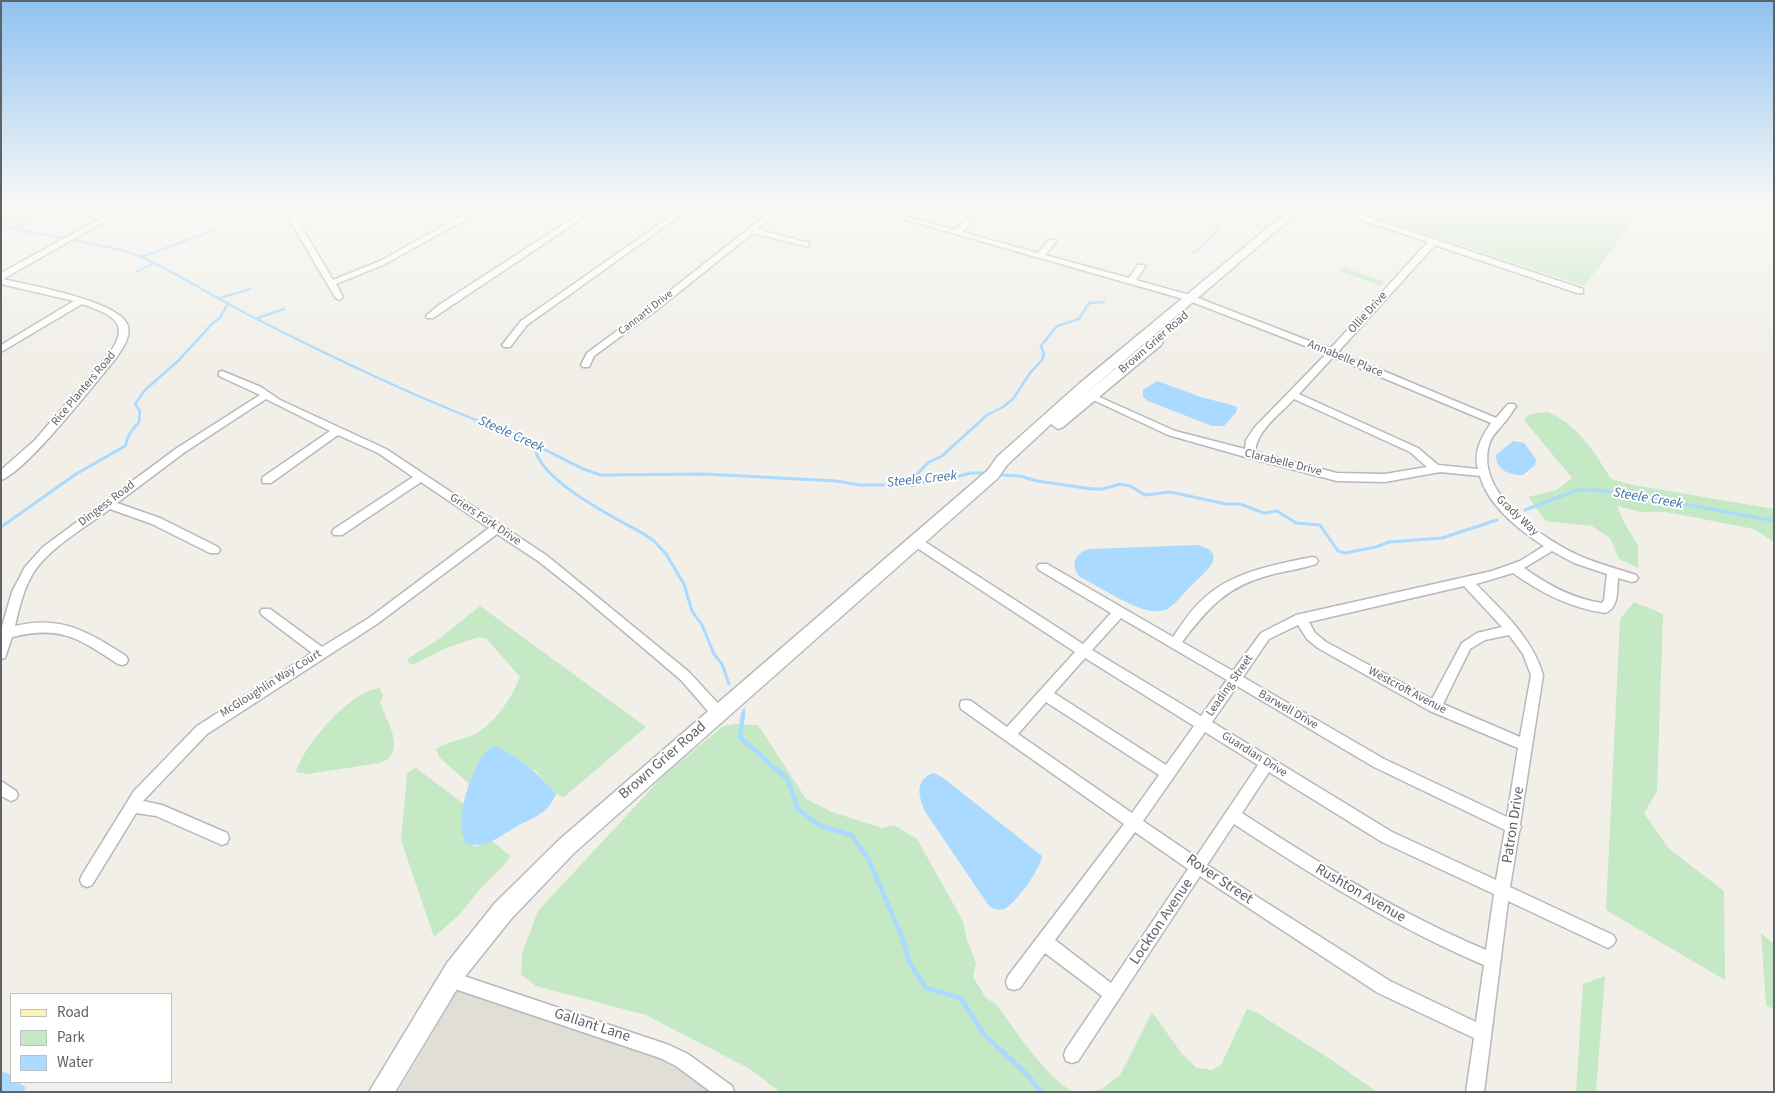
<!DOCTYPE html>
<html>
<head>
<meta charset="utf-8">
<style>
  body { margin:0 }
  #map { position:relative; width:1775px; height:1093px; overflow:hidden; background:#f1efe8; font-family:"Source Sans 3",sans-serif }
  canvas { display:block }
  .frame { position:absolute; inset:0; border:2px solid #5f6368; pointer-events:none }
  .legend { position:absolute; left:10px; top:993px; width:162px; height:90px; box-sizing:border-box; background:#fff; border:1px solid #bfc1c3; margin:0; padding:6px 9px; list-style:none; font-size:15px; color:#5f6368 }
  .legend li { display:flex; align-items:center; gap:10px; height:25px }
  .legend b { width:25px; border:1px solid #bfc1c3 }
</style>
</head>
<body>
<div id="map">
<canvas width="1775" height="1093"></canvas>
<div class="frame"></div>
<ul class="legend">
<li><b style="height:6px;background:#fff2af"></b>Road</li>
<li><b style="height:14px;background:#c5e8c5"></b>Park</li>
<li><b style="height:14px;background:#aadaff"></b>Water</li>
</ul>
</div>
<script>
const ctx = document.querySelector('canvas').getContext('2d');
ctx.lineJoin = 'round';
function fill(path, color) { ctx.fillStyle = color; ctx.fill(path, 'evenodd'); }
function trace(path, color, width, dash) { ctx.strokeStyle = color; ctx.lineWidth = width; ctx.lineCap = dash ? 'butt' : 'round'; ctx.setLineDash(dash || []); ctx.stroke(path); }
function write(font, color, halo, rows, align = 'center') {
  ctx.font = font + ' "Source Sans 3",sans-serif'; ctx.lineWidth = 4; ctx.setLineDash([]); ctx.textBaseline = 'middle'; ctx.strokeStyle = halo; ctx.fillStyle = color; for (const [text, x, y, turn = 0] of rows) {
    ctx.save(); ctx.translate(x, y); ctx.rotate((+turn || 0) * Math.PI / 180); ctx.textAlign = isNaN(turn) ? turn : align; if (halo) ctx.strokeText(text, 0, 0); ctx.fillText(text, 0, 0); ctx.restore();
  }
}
fill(new Path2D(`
  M1,207H59L16,230L1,227Z`), '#e0deda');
fill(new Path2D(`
  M457,991L619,1040L685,1069L711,1092H398Z`), '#e1ded6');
fill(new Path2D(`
  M1345,207H1645L1584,286Z
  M1343,267L1385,282L1381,286L1339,271Z
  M1548,412C1577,424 1595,453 1611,479L1633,485L1774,509V542L1754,529L1666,512H1641L1617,506L1625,524L1638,546V568L1619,559L1610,538L1592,526L1546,521L1528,497L1557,490L1572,478L1524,420L1530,414Z
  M1634,602L1663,614L1657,791L1644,813L1668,848L1724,891L1725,980L1606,910L1620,619Z
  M480,606L646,727L564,797L556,794L535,770L477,763L469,784L439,757L436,749C447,742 461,740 473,735C494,725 512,698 520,677L486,638L479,637L446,648L412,665L407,661L409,658L439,639Z
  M380,688L383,696L380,702C386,721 409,753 380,763L307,774L296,772C305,744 350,691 380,688Z
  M734,724L758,725L806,799L832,812L882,828L894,825L917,839L963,921L967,940L976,963L973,977L986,998L996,1004C1015,1029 1047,1080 1074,1092H780L750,1069L646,1015L536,986L521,974L522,953L538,911L665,774L722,727Z
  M416,768L465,805L460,825L474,847L492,841L510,856L505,864L480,889L459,915L434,937L401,840L407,775L408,772Z
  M1761,933L1774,944V1010L1766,1005Z
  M1605,976L1596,1092H1576L1583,984Z
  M1247,1009L1256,1012L1330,1059L1377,1092H1089L1102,1089L1120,1075L1152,1012L1182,1054L1197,1068L1212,1070L1221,1065Z`), '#c5e8c5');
fill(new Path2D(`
  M1157,381L1201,397L1235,406L1237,408L1236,413L1224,426H1212L1148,401L1143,397V390Z
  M1513,441L1524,443L1536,459L1535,465L1523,475C1510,476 1495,469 1496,455Z
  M1197,545C1232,553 1203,574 1190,587C1183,594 1174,606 1165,610C1162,611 1156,611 1153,611C1136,611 1097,585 1080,577C1070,565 1074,553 1090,549Z
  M494,746C520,757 538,773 556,794C548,815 529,819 512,829C497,838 483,850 466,843C464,838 460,830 461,824C461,805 475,752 494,746Z
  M934,773L942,777L1042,856C1042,867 1015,905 1004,909C998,911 994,909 989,906L926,813C919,798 913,780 934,773Z
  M1,1071L11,1075V1082H18L26,1088L22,1092H1Z`), '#aadaff');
trace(new Path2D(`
  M1,227L64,238
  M73,240C93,245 116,247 136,255C175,271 211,296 249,315C329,356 410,395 494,427
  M1193,253C1204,246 1211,238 1219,227
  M141,257L212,231
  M136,272L154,263
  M220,298L250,289
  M258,318L284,309
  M135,427L139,422L140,411L135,404L145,390L178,361L213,323L220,318L228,303
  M974,427L987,415L1003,407L1013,399L1030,373L1042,360L1044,354L1041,346L1057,326L1079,319L1089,303L1104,302`), '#aadaff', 2.5);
trace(new Path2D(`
  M490,425L518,436L583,469L601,475L705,474L836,481L860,485H913L943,477L952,478L971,473H983
  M535,444C533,478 617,519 644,534L654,541L666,554L684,584L692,611L702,625L714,654L722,664L729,684
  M1002,475L1020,476L1037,481L1092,489H1103L1120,484L1130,486L1145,495L1170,492L1226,504H1240L1264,513L1277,511L1296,523L1320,525L1338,551L1345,553L1376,547L1389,542L1442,538L1497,520
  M907,484L929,462L942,456L976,425
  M1525,510L1577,490H1595L1647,497L1774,521
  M1,527L76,474L125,446L129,435L136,425
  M743,715L744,710`), '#aadaff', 3);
trace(new Path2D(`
  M743,714L740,737L788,780L798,809L819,825L851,835L868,858L902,937L910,964L926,988L961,998L983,1033L1030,1078L1041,1092`), '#aadaff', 4.5);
const minor = new Path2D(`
  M121,207H130L3,279C28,285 121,301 128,326C131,338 122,349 116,358C96,382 27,471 1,480V470L35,440L109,354C133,322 110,314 82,304L1,352V345L74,301L1,284V273Z
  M280,207H287L292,211L333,280L380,261L461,216L468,218L385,264L336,284L343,297L339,300L335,297L286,214Z
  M590,207H599L433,318H427L426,316L439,305Z
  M684,207H692L527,325L510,347H504L502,345L521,321Z
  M776,207H784L757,229L809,243V247L753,233L658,309L594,356L589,367H583L581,365L587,353L652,305Z
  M861,207H872L955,230L967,218H973V222L962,232L1038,253L1049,240H1055L1056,242L1045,255L1129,278L1138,265H1144L1145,267L1136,280L1193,296L1330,349L1428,242L1329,209V207H1338L1583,289V293H1577L1435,245L1338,352L1496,418L1508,404H1514L1516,406C1512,412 1507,420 1503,424C1498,431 1491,436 1489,445C1475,494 1544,540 1582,557C1599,564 1618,569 1636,575L1638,578L1636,581L1632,582L1618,578C1617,590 1619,608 1605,613C1571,608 1541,593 1513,573L1476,584C1502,611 1532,637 1543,675L1520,824L1521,827L1519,832L1510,887L1613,935L1616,940L1613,945L1608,948L1508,901L1484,1092H1466L1474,1038L1378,993L1200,876L1078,1061L1072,1063L1066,1061L1064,1055L1066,1049L1102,996L1045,953L1020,988L1014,990L1008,988L1006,982L1008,976L1124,824L961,709L960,705L961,701L966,700L971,701L1007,727L1075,652L911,544L909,541L911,538H919L1083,644L1111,613L1039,570L1037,567L1039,564H1047L1173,637C1182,624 1190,611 1202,600C1231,572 1273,565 1312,557L1316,558L1318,561L1316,564C1301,569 1285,571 1270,575C1227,586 1208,608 1182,642L1233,671L1261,633L1296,615L1492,571L1520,561L1544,546C1519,530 1488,505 1480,476L1440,472L1385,482L1337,481L1249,458L1168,435L1087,397L1092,394L1095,395L1175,431L1245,449L1246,440L1255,427L1326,354L1187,300ZM1333,357L1491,423C1482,436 1473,452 1478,469L1438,465L1418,448L1299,394ZM1294,399L1410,452L1427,467L1385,474L1337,473L1255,452C1257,430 1279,415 1294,399ZM1552,551L1574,563L1607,574L1604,600L1602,603C1573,599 1548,585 1524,568ZM1464,586L1502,627L1477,633L1462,643L1432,699L1326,642L1315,633L1309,622ZM1121,618L1227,680L1201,716L1092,650ZM1298,625L1307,639L1318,648L1430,711L1518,748L1507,817L1384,759L1243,677L1269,639ZM1509,635L1523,654L1531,675L1520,737L1443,704L1470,649L1485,640ZM1085,658L1194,726L1166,765L1054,693ZM1237,686L1374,767L1505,830L1496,880L1392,832L1212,722ZM1046,702L1159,775L1132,813L1018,734ZM1205,732L1258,765L1196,857L1143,821ZM1269,772L1382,842L1494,894L1486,950C1400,914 1320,864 1242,813ZM1234,824C1315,877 1395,927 1484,965L1476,1022L1390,981L1207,865ZM1135,832L1188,869L1111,983L1055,940Z
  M222,371L261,387L280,400L386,449L546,555L689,672L723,709L725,713L723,717L718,719L713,717L681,680L576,591L538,561L497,534L377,624L207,734L143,801L162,805L227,833L229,838L227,843L222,845L156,816L136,813L92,885L87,887L82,885L80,880L82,875L134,791L197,726L312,653L262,615L260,612L262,609H270L322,647L369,618L489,528L421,482L342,535H334L332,532L334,529L413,477L378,453L338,435L271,483H263L262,480L263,477L330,431L266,399L185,452L117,503L160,518L218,547L220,550L218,553H210L152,524L110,509C86,527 47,549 32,575C23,591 19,609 15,626C62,615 88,632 126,656L128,660L126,664L122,665L118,664C78,638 61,625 12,637L5,658L1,659V630L12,592L25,567L43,547L177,448L260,395L219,376V372Z
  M1,781L16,791L18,795L16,799L11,801L1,796Z
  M449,971L669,1045L688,1054L732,1086L734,1092H711L676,1066L660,1058L443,985L441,979L443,973Z`);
const secondary = new Path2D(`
  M1293,207H1304L1077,401L1151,339H1161L1163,342L1161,345L1063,427L1058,429L1051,424L1007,465L998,478L574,853L511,919L463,979L395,1092H369L447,963L495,903L560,839L988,470L997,457L1080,383Z`);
const primary = new Path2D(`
  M1748,207H1774V214L1750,210Z`);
trace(minor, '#b5b8bc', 3);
trace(secondary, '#b6babf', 3);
trace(primary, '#f2c960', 2);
fill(minor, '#fff');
fill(secondary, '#fff');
fill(primary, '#fff2af');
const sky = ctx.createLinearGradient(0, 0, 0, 360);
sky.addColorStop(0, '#8fc3f1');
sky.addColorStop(0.57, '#f9f8f5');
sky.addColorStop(1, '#f9f8f500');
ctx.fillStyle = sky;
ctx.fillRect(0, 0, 1775, 360);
write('11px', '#5f6368', '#fff', [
  ["Cannarti Drive",646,313,-38]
]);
write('12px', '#5f6368', '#fff', [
  ["Ollie Drive",1368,313,-48],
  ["Brown Grier Road",1154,343,-41],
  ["Annabelle Place",1345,359,22],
  ["Rice Planters Road",84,389,-50],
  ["Clarabelle Drive",1283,463,14],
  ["Dingess Road",107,504,-37],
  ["Grady Way",1517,516,43],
  ["Griers Fork Drive",485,520,34],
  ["McGloughlin Way Court",271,684,-32],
  ["Leading Street",1230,686,-55],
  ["Westcroft Avenue",1407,691,28],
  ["Barwell Drive",1288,710,30],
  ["Guardian Drive",1254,755,32]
]);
write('italic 14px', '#4174aa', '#fff', [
  ["Steele Creek",511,435,24],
  ["Steele Creek",922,480,-6],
  ["Steele Creek",1648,499,10]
]);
write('15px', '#5f6368', '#fff', [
  ["Brown Grier Road",663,761,-41],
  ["Patron Drive",1514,825,-81],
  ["Rover Street",1219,880,34],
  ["Rushton Avenue",1360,894,30],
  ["Lockton Avenue",1162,922,-56],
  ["Gallant Lane",592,1026,18]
]);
</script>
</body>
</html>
